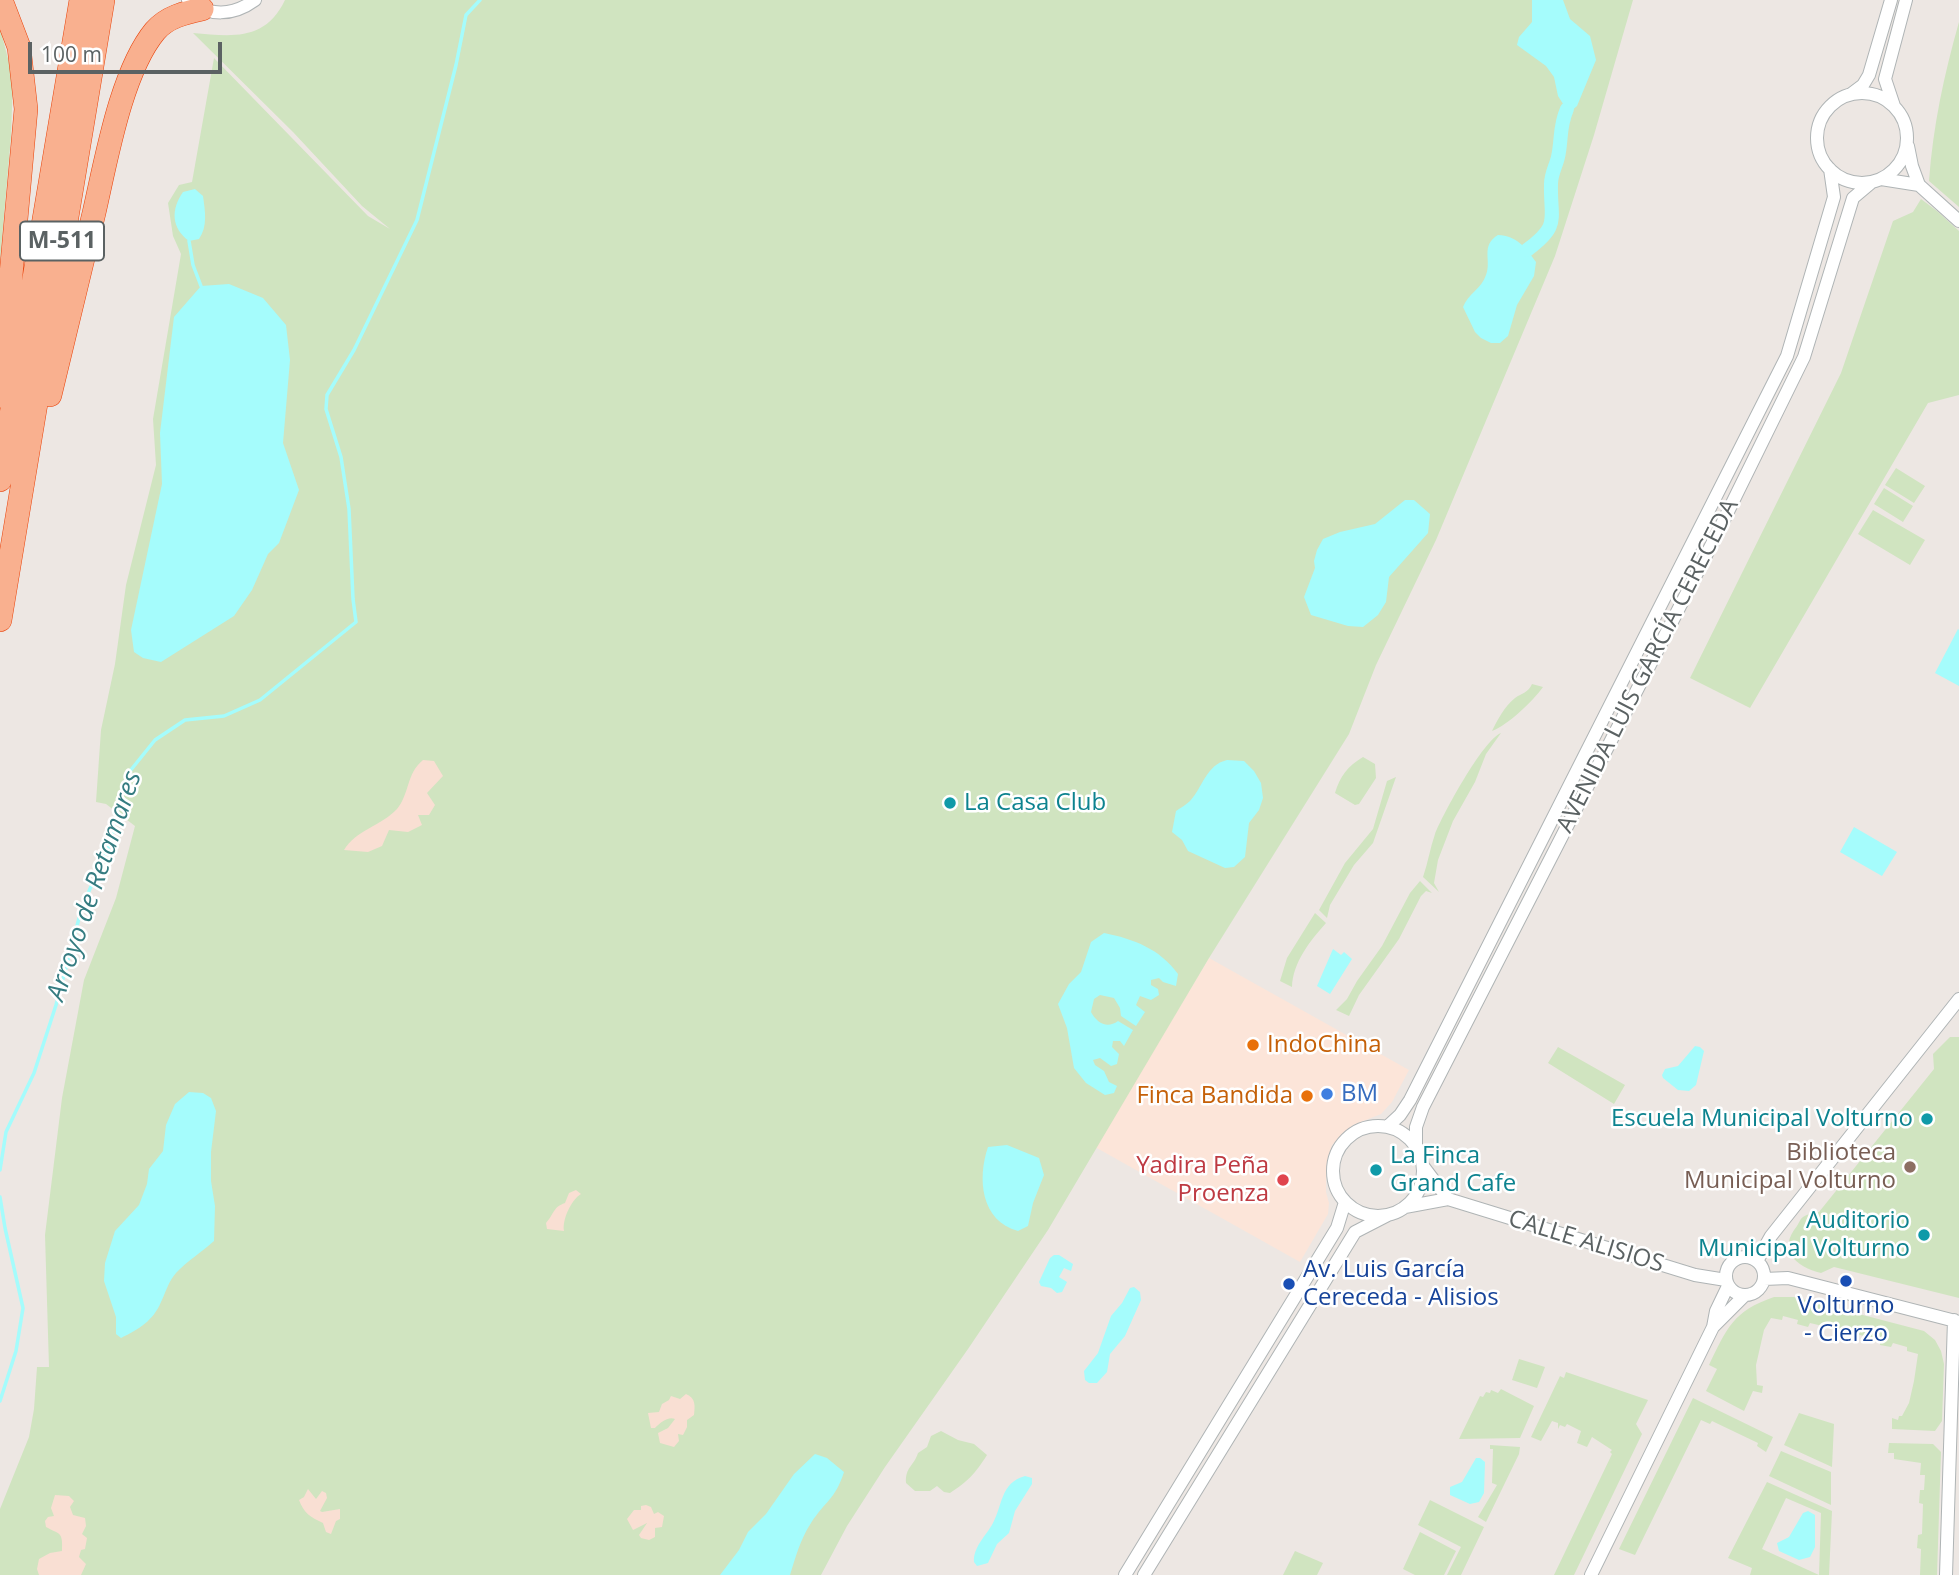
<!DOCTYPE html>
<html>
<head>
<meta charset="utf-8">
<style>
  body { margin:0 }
  #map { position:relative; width:1959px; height:1575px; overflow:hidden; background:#ede7e3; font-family:"Open Sans",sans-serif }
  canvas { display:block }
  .scale { position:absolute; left:28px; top:42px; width:194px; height:32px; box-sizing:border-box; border:4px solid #5b6263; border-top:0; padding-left:9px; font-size:21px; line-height:24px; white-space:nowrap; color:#5b6263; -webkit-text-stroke:5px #fff; paint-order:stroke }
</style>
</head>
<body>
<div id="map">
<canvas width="1959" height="1575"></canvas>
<div class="scale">100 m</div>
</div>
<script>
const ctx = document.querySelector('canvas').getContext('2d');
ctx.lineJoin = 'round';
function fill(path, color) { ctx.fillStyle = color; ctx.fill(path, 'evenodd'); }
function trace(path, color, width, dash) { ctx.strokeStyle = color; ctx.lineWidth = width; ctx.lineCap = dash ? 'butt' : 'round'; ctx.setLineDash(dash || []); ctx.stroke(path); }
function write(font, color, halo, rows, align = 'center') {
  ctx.font = font + ' "Open Sans",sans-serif'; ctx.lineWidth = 5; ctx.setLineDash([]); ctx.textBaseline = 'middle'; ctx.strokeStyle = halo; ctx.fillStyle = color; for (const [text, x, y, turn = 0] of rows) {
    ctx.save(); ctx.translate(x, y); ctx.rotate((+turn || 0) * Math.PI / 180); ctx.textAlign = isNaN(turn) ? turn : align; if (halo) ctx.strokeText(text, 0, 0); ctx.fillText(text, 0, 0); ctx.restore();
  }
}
fill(new Path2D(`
  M1209,958L1409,1070L1392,1102L1381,1114L1353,1125L1332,1145L1326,1168V1192L1329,1203L1328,1214L1300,1262L1095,1147Z`), '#fce5d9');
fill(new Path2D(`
  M285,0H1633L1594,135L1555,256L1436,540L1376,665L1349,734L1209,958L1048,1230L968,1349L885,1467L847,1526L821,1575H0V1509L29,1437L34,1409L37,1367H49L45,1235L62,1098L84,980L116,898L135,826L106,804L96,802L101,730L115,664L126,585L156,465L153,419L181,254L173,236L168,203L179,185L192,182L214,58L368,216L390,229L362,206L293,132L193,33C231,36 265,42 285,0Z
  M1959,22V207L1929,181C1933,126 1944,75 1959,22Z
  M0,28L13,78L11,136L0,262Z
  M1921,199L1937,211L1959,231V395L1928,403L1750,708L1690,678L1841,373L1893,221L1913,212Z
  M1896,468L1925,486L1914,503L1885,485Z
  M1884,488L1913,506L1903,522L1874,504Z
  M1873,510L1925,540L1910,565L1858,534Z
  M1532,684L1543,687C1533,701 1508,725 1492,731C1498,719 1504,707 1515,698C1522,693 1528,693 1532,684Z
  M1501,733L1486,754L1475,782L1453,821L1438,860L1434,883L1439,892L1423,877C1428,863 1430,848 1435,834C1443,814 1483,740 1501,733Z
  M1363,757L1375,764L1376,778L1359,804L1355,805L1335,793C1340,776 1348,766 1363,757Z
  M1396,777L1373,843L1354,865L1330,905L1327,918L1319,910L1345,863L1373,829L1387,781Z
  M1420,881L1432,893L1426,891L1421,896L1399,939L1359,995L1349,1016L1336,1010L1347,999L1357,981L1382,946L1410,893Z
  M1315,913L1326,923C1310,941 1293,962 1292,987L1280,981L1287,958Z
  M1950,1037H1959V1298L1834,1267L1821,1273C1796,1267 1777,1250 1797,1226C1799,1223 1800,1219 1803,1217C1807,1214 1815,1213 1819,1212L1934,1069L1933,1054Z
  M1558,1047L1625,1085L1614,1104L1548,1063Z
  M1774,1297H1794L1924,1331L1935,1340L1941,1351L1944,1364L1942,1421L1935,1431L1892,1429V1418L1898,1420L1899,1416H1902L1909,1403L1914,1381L1918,1354L1907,1351V1347L1893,1343L1891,1347L1880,1345V1340L1852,1333L1850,1337L1838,1334L1839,1330L1810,1323L1808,1327L1797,1324L1798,1320L1783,1316L1782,1320L1771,1318L1764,1330L1756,1365L1757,1385L1763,1386L1762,1393L1753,1391L1744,1411L1706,1391L1717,1369L1709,1365C1727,1328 1733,1311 1774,1297Z
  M1519,1359L1545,1367L1537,1388L1512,1380Z
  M1566,1372L1648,1400L1636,1424L1642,1434L1574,1575H1554L1612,1454L1610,1452L1612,1450L1592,1437L1587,1447L1577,1443L1581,1431L1567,1424L1565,1427L1560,1425L1558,1429V1423L1552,1421L1541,1441L1531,1437L1560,1376L1564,1378Z
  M1501,1389L1534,1406L1520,1438L1459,1439L1480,1396L1483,1397L1486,1392L1490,1393L1491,1390L1498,1393Z
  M1693,1398L1773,1437L1766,1452L1757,1446L1758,1443L1712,1421L1710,1424L1701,1420L1635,1555L1619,1549Z
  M1799,1413L1834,1424L1832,1467L1784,1445Z
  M941,1431L958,1440L974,1444L987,1455C975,1474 968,1481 950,1493L944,1492L937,1486L930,1491H915L906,1483C905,1467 914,1466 918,1453L927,1447L931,1436Z
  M1889,1443L1933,1444L1941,1452L1937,1575H1920L1921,1549L1917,1548L1918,1535L1922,1534L1923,1504L1919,1503L1920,1490H1924L1925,1475H1920L1921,1463L1894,1459V1453H1888Z
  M1490,1445L1520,1447L1519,1454L1486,1522L1478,1517L1497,1485L1492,1483L1493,1449H1490Z
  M1781,1451L1831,1472V1505L1769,1476Z
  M1767,1482L1832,1511L1829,1575H1750L1752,1568L1728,1558ZM1786,1498L1821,1513L1819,1575L1762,1549Z
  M1430,1500L1484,1527L1461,1575H1447L1461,1547L1418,1525Z
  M1420,1532L1456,1551L1444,1575H1415L1403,1569Z
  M1295,1551L1323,1563L1317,1575H1283Z`), '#d0e4c0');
fill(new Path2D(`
  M423,760L434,761L443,776L427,793L435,805L429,815H418L422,825L408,832L389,830L382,846L368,852L344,850C356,830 381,826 397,809C410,793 406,774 423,760Z
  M576,1190L581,1194C571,1200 562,1220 564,1231L547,1229L546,1223C554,1214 553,1207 565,1203L569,1193Z
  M686,1394C696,1398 695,1406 694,1415L687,1420V1427L683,1435L678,1434L679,1441L674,1447L660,1443L658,1433L668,1428L675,1419C668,1416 660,1423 655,1428H651L648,1413L659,1412L662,1404L669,1400L671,1396L680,1399Z
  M308,1489L316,1499L322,1491L326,1493L327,1498L320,1511L322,1512L340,1509V1519L336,1521L331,1534L326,1532L323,1523C310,1517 304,1513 299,1500L304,1497Z
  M55,1495L69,1496L74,1501L70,1507L73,1515L85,1518L86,1526L82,1534L87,1538L85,1549L81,1550L79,1557L86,1564L81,1575H39L37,1569L39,1559L50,1553L62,1551C63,1531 60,1535 46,1527L45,1521L48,1517L54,1516L51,1508Z
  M646,1505L651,1507L654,1514L658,1512L664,1516L662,1527L655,1528V1537L649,1540L641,1538L639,1535L647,1523L633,1530L627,1519L634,1510H641V1506Z`), '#f9dfd3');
fill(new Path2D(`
  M1532,0H1563L1570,19L1590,36L1596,60L1577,106L1569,113L1558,96L1554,77L1546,66L1517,45L1519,37L1532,22Z
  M195,189L203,196C205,211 208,226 199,239L189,241C171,228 171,209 183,192Z
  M1498,235C1517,236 1525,247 1536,262L1534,276L1517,305L1508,336L1500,343H1491L1481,338L1475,332L1463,307C1468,294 1482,288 1486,275C1492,260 1480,246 1498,235Z
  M229,284L263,298L286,325L290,360L283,443L299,490L279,543L268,554L252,590L234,616L161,662L143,658L134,652L131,630L162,484L160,433L174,317L201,286Z
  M1405,500H1414L1430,514L1428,533L1389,577L1386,602L1378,615L1363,627L1348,626L1311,615L1304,597L1315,568L1314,561L1317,550L1323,539L1340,532L1375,524Z
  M1958,629L1959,630V686L1935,673Z
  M1227,760L1244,761L1254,771L1261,783L1263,798L1259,810L1249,823L1245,857L1234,867L1225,868L1188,851L1182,840L1172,832L1176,811C1180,808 1186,805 1190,801C1203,787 1206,765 1227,760Z
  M1854,827L1897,852L1882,876L1840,852Z
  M1104,933C1134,939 1160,949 1178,974L1176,986L1163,982L1159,978L1151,980V985L1158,989L1159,995L1151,1000L1140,996L1136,1005L1145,1012L1136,1026L1121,1016L1120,1008L1114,998L1100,995L1094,999L1091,1012C1097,1023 1107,1029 1118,1021L1133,1030L1124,1046L1120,1041H1113L1112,1047L1119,1054L1117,1064L1111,1066L1100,1058L1093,1060L1095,1065L1104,1071L1109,1082L1117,1086L1114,1093L1105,1095L1086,1083L1074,1068L1067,1028L1058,1004L1069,984L1081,972L1091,942Z
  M1333,949L1341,955L1344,952L1352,959L1330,994L1317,986Z
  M1695,1046L1700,1047L1704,1051L1696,1085L1689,1091L1678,1090L1663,1078L1662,1075L1665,1069L1678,1066Z
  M189,1092L203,1093L211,1098L216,1111L211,1152V1181L215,1206L214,1241C202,1252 187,1261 176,1273C168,1282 166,1292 161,1302C153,1321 139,1329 121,1338L116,1334V1317L104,1281L105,1263L115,1231L139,1205L147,1184L149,1169L163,1151L166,1125L175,1104Z
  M1007,1145L1039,1158L1044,1175L1033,1203L1028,1226L1018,1231C981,1221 977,1179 988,1147Z
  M1054,1255H1059L1073,1264L1071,1271L1064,1268L1059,1277L1067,1282L1062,1292L1057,1293L1051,1288L1041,1286L1039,1282L1050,1258Z
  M1134,1287L1140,1292L1141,1300L1125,1336L1110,1354L1107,1372L1097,1383H1089L1085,1380L1084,1371L1098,1353L1111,1316L1122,1303L1130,1288Z
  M815,1454L827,1458L844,1472C835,1500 825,1501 811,1523C800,1540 796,1556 790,1575H720L739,1550L748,1532L766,1514L794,1474Z
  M1476,1458H1480L1485,1462L1484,1493L1479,1502L1470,1504L1450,1495V1487L1462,1482Z
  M1025,1476L1032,1478V1484L1015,1511L1009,1533L997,1544L988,1563L977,1566L974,1562C973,1547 986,1536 993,1523C1003,1505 1000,1483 1025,1476Z
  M1808,1511L1815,1515V1547L1810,1557L1799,1560L1779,1551L1777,1543L1789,1537L1803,1513Z`), '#a5fcfc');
trace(new Path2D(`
  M189,241L193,265L201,286
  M0,1170L6,1132L34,1073L56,1005L82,907L111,841L120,796L130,771L155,740L185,720L224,716L260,700L356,622L353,599L349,509L341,457L326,409L327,395L354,350L417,220L456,65L466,15L480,0
  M0,1197L5,1228L23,1308L16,1351L0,1401`), '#a5fcfc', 3.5);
trace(new Path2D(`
  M1527,250C1561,225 1550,220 1551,184C1551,174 1556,166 1558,157C1562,139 1559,127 1567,109`), '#a5fcfc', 14);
const street = new Path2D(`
  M188,0C209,17 233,16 255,0
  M1817 138a45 45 0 1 1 90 0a45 45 0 1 1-90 0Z
  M1851,94L1863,85L1869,75L1891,0
  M1894,106L1885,79L1906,0
  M1908,146L1912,166L1919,185L1959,221
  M1881,179L1919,185
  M1333 1171a45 45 0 1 1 90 0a45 45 0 1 1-90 0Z
  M1387,1127L1400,1115L1410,1100L1787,356L1834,197L1830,169
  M1416,1148V1127L1423,1107L1716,536L1804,357L1853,198L1872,182
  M1423,1166L1448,1199
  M1405,1207L1448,1199L1695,1275L1726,1280
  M1726 1276a19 19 0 1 1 38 0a19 19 0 1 1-38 0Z
  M1757,1261L1771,1236L1959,999
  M1764,1279L1788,1278L1959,1322
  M1713,1327L1744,1296
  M1125,1575L1337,1228L1345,1202
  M1144,1575L1355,1232L1388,1215
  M1591,1575L1713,1327L1716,1311L1728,1286
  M1946,1575L1954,1320`);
const highway = new Path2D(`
  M50,395C65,334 80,273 94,213C106,161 121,72 155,31C167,17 184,13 202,9
  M0,396L26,109L19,47L1,0
  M0,480L81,0
  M0,620L103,0`);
trace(street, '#afb4b5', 14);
trace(highway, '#e84109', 24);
trace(street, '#fff', 12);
trace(highway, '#f9b08f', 23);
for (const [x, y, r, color] of [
  [950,803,7,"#0f9aa8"],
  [1253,1045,7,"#e8710a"],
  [1327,1094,7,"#3f7fe0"],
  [1307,1096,7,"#e8710a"],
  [1927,1119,7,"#0f9aa8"],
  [1910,1167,7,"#8d6e63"],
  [1376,1170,7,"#0f9aa8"],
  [1283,1180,7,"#e0444e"],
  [1924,1235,7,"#0f9aa8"],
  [1846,1281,7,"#1a4fb4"],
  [1289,1284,7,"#1a4fb4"]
]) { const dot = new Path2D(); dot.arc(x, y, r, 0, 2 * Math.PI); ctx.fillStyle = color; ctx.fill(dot); trace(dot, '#fff', 2.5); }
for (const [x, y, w] of [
  [62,241,84]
]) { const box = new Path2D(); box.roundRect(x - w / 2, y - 19.5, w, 39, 5); ctx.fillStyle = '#fff'; ctx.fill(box); trace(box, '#5b6263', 2); }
write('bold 23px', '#5b6263', null, [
  ["M-511",62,241]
]);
write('24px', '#5b6263', '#fff', [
  ["AVENIDA LUIS GARCÍA CERECEDA",1648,666,-63],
  ["CALLE ALISIOS",1586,1242,17]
]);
write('24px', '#0d838f', '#fff', [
  ["La Casa Club",964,803],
  ["Escuela Municipal Volturno",1913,1119,"right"],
  ["La Finca",1390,1156],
  ["Grand Cafe",1390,1184],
  ["Auditorio",1910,1221,"right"],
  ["Municipal Volturno",1910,1249,"right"]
], 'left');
write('24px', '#c56008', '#fff', [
  ["IndoChina",1267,1045],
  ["Finca Bandida",1293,1096,"right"]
], 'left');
write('24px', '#366cbe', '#fff', [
  ["BM",1341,1094]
], 'left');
write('24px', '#785e54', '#fff', [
  ["Biblioteca",1896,1153],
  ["Municipal Volturno",1896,1181]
], 'right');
write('24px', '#be3a42', '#fff', [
  ["Yadira Peña",1269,1166],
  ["Proenza",1269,1194]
], 'right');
write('24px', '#164399', '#fff', [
  ["Av. Luis García",1303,1270],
  ["Cereceda - Alisios",1303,1298],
  ["Volturno",1846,1306,"center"],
  ["- Cierzo",1846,1334,"center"]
], 'left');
write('italic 26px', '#357c81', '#fff', [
  ["Arroyo de Retamares",95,886,-71]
]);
</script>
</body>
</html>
